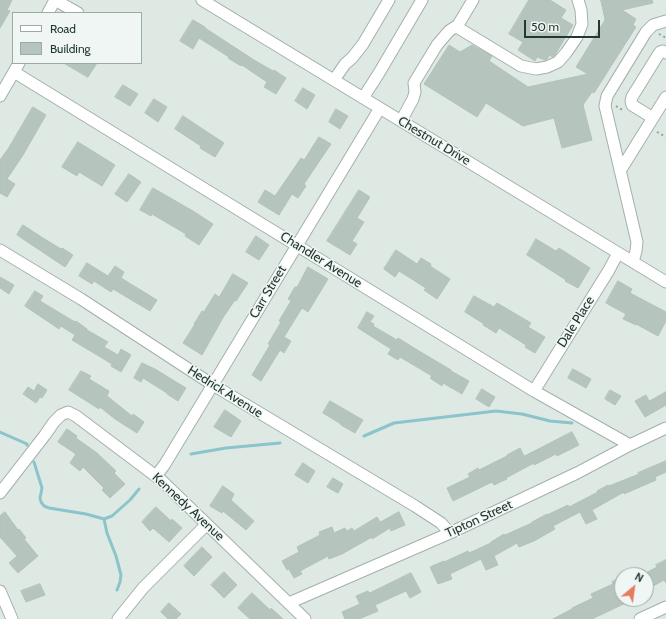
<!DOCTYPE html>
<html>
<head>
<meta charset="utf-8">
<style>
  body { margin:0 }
  #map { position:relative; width:666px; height:619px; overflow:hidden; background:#dfe9e4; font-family:Cabin,sans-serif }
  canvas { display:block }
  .legend { position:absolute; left:12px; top:12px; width:130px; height:52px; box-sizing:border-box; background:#eff6f3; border:1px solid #9daaa5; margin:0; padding:5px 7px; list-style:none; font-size:12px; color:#223831 }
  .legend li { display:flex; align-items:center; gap:8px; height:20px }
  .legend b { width:20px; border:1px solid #9daaa5 }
  .north { position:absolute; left:614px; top:567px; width:40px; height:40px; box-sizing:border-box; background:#eff6f3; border:1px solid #9daaa5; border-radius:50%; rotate:29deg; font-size:11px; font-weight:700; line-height:16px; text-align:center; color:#223831 }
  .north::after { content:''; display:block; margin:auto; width:14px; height:18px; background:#e77b60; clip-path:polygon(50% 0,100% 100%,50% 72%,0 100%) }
  .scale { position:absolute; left:524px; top:20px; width:76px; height:18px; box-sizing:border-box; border:2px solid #223831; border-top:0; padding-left:5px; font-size:12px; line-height:14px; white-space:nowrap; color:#223831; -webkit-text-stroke:3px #eff6f3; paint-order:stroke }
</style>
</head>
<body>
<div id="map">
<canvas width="666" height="619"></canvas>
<ul class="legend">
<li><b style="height:5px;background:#fff"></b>Road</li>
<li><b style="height:11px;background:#b5c4bd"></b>Building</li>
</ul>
<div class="north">N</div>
<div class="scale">50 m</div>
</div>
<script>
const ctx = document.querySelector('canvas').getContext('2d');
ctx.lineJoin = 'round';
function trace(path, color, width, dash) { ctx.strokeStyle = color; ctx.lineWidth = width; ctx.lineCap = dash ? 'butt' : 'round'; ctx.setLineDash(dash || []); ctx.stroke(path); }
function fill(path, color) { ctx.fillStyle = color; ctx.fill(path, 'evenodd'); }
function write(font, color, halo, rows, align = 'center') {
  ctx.font = font + ' Cabin,sans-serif'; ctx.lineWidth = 3; ctx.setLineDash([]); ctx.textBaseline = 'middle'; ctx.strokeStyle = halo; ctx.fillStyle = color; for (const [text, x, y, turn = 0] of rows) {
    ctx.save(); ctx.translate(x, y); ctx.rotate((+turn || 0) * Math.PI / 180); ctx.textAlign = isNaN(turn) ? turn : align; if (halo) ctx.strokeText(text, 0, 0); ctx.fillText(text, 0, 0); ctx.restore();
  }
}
trace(new Path2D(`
  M0,432L27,444V445
  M364,436L394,423L496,411L522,414L550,421L572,423
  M191,454L226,448L280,443
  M34,462L42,488L40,498L41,502L44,506L49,508L86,514L104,519L112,516L130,500L139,489
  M104,519L107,533L116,556L121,575L120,582L117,590`), '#8bc4cb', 3);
const building = new Path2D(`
  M0,0H12L7,10L10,11L0,28Z
  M529,0H550L566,10L561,18L573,25L555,55L552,57L550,55L547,59L545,60L537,57L535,61L518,50L523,42L509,34Z
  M601,0H652L653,3L622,10L636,19L633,25L636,27L594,93L592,92L583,105L592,140L562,148L554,118L523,126L486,103L477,117L424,84L449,45L460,52L472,45L492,56L489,61L528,87L588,74L576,67L605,20Z
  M193,20L205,27V28L254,60L273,71L274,70L286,78L276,94L264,87L267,82L242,65L241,66L228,58L229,57L199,38L193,49L180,41Z
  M64,63H97L88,77Z
  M123,85L138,94L130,106L115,97Z
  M303,88L315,95L307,109L295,101Z
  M154,99L167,107L158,122L145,113Z
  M33,107L46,115L23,155L7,179L15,184L7,197L0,193V160L8,149Z
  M336,109L348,116L340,129L329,122Z
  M183,116L224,143L215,157L200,148L201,146L175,129Z
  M319,137L331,144L304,184L306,186L298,198L292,194L279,215L258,202L265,190L275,196L301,158L304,160Z
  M78,142L115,165L102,186L79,172L77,176L62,167Z
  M129,174L141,182L127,202L115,194Z
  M153,188L193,211L213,224L199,245L185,236L186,234L152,214L151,216L140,210Z
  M359,190L370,197L357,218L364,222L352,241L357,244L350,255L327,241Z
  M23,225L43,238L61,249L62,248L73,255L65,267L17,235Z
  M256,236L269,245L259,260L246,252Z
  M536,239L556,251L559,248L590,268L578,288L565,281L566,280L527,255Z
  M396,250L417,264L421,258L431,264L430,266L450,279L437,299L424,290L426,288L399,271L395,277L384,269Z
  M87,263L108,276L115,266L124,272L121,278L157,300L150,311L113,289L111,292L94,281L92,284L79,276Z
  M308,267L328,279L308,312L302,308L284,337L291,341L284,353L280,350L261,381L252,375L270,345L268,344L281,322L279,321L291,301L288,299L295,287H297Z
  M233,274L248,283L236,301L235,300L224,316L202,355L183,343L195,324H194L202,311L204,312L215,294L219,297Z
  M0,277L14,285L9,294L0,288Z
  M618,281L632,289L630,293L666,312V321L658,336L636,324V325L623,319L626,314L606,303Z
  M35,291L43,296L40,301L75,322L76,321L87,329V330L108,342L104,347L118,355L121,349L131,355L121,372L111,366L112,364L72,340L75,335L61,326L59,329L25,306Z
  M474,296L494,307L497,303L531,323L528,327L545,337L535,353L525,347L526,345L499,328L496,333L483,325L484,324L465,312Z
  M367,312L374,316L370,322L374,324L373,326L397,340L398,338L419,351L436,361L451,370V371L469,381L462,394L443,383L442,386L430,378L432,376L400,357L398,360L388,354L391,349L358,328Z
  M142,363L155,369L186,388L178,401L167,394V393L143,378L141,382L134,378Z
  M573,369L591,379L586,388L568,378Z
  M81,371L91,376L89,379L109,391L107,396L132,416L133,414L144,422L137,433L115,419L100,407L99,409L69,390Z
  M38,384L47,390L42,398L40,397L36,403L23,394L28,387L34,391Z
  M482,389L495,397L489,407L476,399Z
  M610,390L621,396L615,405L605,399Z
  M666,392V405L645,417L635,401L646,395L649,401Z
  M330,401L363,420L355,433L341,425V424L323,413Z
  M225,410L241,421L231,437L214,427Z
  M67,429L77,436L76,438L97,453L116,471L114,473L125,484L110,498L102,490L104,488L83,467L80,471L70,463L76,454L58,442Z
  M572,432L579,445L557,456L556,454L534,465V463L506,478L507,479L494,485L492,482L453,501L447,488L470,477L468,474L478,468L479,470L507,456V455L520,448L524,456Z
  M666,461V472L655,477L656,480L624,494V492L592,510L597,519L586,524L580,512L553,526L555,529L534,541L519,547L517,543L494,556L498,565L486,570L481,559L450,574L452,579L438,584L430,567L444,561V562L468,551L469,553L491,543V542L504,534L505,535L532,523V522L547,514V515L568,505L569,507L598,492L597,491L608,485L609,486L639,474L638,473Z
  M303,463L315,471L308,483L295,475Z
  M333,478L343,484L338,493L327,487Z
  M223,486L234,494L231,500L254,521L246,530L223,511L222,513L210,506Z
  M156,507L171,521L172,519L182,528L169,542L153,528L150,531L142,522Z
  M5,512L18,530L19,529L26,538L24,539L38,556L18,573L9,563L17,556L0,537V516Z
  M399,512L405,525L391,531L390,528L372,539V537L342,554L329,559L328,556L300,571L302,574L294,578L289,569L287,570L282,561L299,552L297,547L320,535L319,532L332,527L334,533L345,528L347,531L352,528L354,531L377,517L380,522Z
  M202,547L212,557L194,576L184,566Z
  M666,560V583L664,580L646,590V573L657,567L656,565Z
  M224,572L237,585L224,598L211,585Z
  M411,573L421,592L410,598L406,591L375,605L378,611L359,619H345L342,612L360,604L356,596L368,591L369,593Z
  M622,577V599H634L592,619H553L572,609V608L593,598L591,594L613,584L612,582Z
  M40,584L45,595L26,602L21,591Z
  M252,593L270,610L271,608L283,619H250L238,608Z
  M169,603L181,614L176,619H168L161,612Z`);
fill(building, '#b5c4bd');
trace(building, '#b2c2bb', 1);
const minor = new Path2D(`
  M55,0L78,13
  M202,0L666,282
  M48,13L55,0
  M457,26L460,29L521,66L536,69L547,67L558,62L566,53L577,37L582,24L581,10L578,0
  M14,72L534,391L630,445
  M334,80L345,64L352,58L363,44L389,0
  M0,96L19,63
  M363,98L379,73L422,0
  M653,118L632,105L631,101L632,97L658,55L660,52L663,51L666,53
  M401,121L413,99L415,92L414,83L437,45L449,31L458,25L473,0
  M620,171L666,97
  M0,250L81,299L213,385L415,506L441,523L450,533
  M633,262L636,251L637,242L605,106L607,96L646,32L653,25L666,21
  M534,391L609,270L618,253
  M156,476L165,464L380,108
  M0,493L45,435L54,422L61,415L68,412L76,416L161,480L305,619
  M0,591L12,619
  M289,603L450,533L577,473L630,445L666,428
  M118,619L143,588L206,525
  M640,619L666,607`);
trace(minor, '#a3b0ab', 13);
trace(new Path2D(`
  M659,34L666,38
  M616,106L624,111
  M657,132L666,137`), '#82ab9c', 2, [2, 3]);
trace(minor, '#fff', 11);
write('13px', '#223831', '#eff6f3', [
  ["Chestnut Drive",434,141,31],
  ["Chandler Avenue",321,260,32],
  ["Carr Street",268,292,-59],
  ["Dale Place",576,322,-58],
  ["Hedrick Avenue",225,392,32],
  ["Kennedy Avenue",188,507,43],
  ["Tipton Street",479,519,-25]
]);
</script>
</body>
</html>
